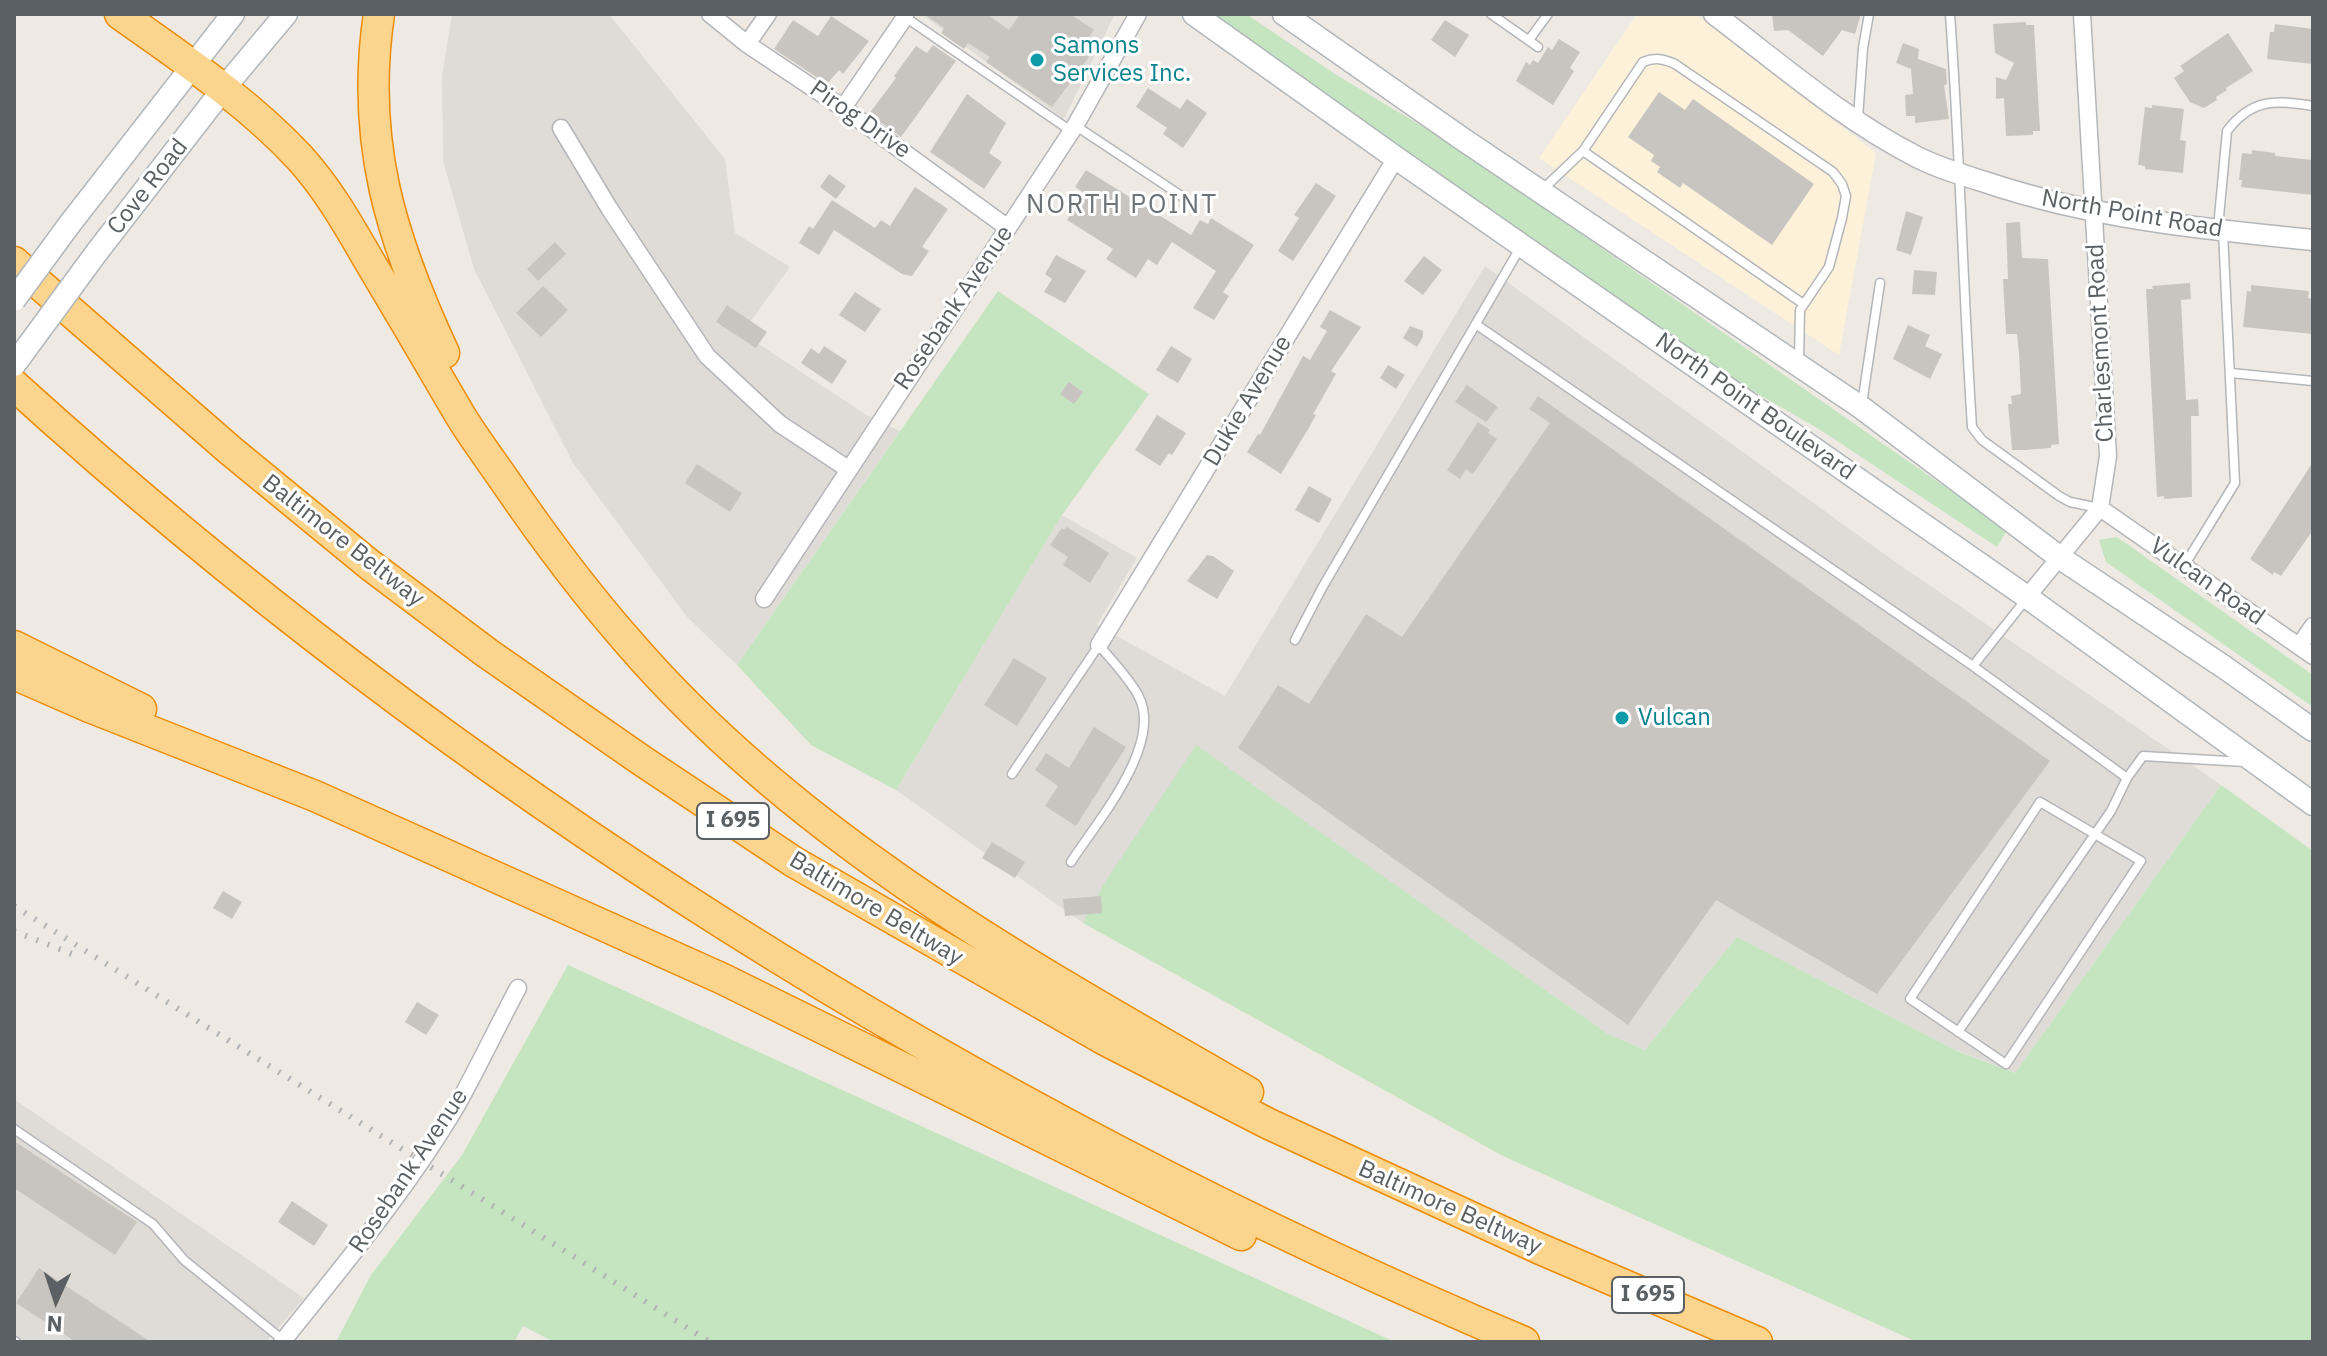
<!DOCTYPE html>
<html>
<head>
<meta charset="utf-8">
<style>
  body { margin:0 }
  #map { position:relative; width:2327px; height:1356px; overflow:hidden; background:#eeeae3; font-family:"IBM Plex Sans",sans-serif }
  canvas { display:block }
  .frame { position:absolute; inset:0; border:16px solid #5b6064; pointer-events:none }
  .north { position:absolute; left:16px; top:1260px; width:80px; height:80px; -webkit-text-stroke:6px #fff; paint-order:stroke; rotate:183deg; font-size:22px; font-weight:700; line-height:32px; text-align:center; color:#5b6064 }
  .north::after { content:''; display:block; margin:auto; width:28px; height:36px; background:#5b6064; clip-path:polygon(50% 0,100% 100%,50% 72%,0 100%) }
</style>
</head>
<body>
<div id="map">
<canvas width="2327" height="1356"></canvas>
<div class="frame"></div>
<div class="north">N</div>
</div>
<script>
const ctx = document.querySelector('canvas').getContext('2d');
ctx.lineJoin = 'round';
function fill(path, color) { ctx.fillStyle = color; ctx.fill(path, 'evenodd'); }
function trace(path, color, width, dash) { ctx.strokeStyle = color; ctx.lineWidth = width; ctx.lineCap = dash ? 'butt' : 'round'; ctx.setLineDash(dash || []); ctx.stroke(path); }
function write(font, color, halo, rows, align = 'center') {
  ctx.font = font + ' "IBM Plex Sans",sans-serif'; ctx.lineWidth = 6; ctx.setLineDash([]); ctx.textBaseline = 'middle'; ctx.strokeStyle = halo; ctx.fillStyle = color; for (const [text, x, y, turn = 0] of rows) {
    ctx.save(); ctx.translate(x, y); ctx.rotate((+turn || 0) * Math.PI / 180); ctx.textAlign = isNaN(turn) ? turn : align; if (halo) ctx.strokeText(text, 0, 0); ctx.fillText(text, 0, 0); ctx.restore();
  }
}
fill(new Path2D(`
  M1637,14H1695L1876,153L1839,355L1539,158Z`), '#fdf1d9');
fill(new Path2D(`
  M452,14H609L725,159L735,233L790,267L742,333L865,414L900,431L737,665L688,618L573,463L474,269L443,161L442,76Z
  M921,14H1115L1064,119Z
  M1485,266L1894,561L2221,785L2015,1073L1951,1048L1737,937L1645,1050L1608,1034L1196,746L1083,923L896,790L1062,515L1137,558L1097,625L1225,696Z
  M14,1099L304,1298L266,1342H14Z`), '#dfdcd7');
fill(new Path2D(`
  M1209,14H1246L1338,76L1452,144L2007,530L1997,547L1819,429L1744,386Z
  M998,291L1149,394L1062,515L896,790L811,745L737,665Z
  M2117,537L2313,675V707L2106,562L2099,540Z
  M1196,745L1608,1034L1645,1050L1737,937L1957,1051L2015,1073L2221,785L2313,851V1342H1917L1503,1156L1083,923L1105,882Z
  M568,965L1395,1342H554L523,1326L514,1342H336L371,1275L462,1155Z`), '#c4e5c0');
fill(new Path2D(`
  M924,14H987L1009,30L1020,14H1070L1094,30L1079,51L1089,57L1052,107L986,62L990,57L968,43L964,49L941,33L944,28Z
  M1772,14H1861L1855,34L1842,30L1823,56L1788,30L1774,31Z
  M831,16L869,41L843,74L839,70L827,84L774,49L793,20L818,36Z
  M1445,20L1469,35L1455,57L1431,40Z
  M2026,22V25H2034L2040,131H2033V135L2006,136L2004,98L1996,99V77L2006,80L2014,63L1995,53L1993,24Z
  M2275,24L2313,29V64L2267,59L2270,32H2274Z
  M2228,33L2253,71L2226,88L2227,90L2216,97L2217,100L2204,108L2190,102L2174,78L2184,71L2180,66Z
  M1559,39L1580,52L1570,68L1574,71L1553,105L1516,81L1526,62L1530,65L1533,60L1538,63L1548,47L1552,50Z
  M1903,43L1919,49L1918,59L1946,69L1947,84L1944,85L1949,119L1915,123V116H1906L1905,95L1913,94L1911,69L1896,63Z
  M933,45L956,61L901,137L869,114L896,78L894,76L916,46L927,53Z
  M1148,88L1180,109L1187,99L1207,113L1183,148L1163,134L1167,128L1136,107Z
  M1659,92L1685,110L1693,99L1814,184L1772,245L1683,183L1680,188L1657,172L1660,167L1651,161L1654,155L1628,137Z
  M967,94L1006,123L989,153L1002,162L984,189L930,152Z
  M2152,105L2184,109L2180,140L2186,141L2183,173L2145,169V166L2138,165L2145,107L2152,108Z
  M2252,150L2275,153V156L2313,160V195L2241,187L2242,180H2239L2242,153L2252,154Z
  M1086,170L1191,235L1200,220L1208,224L1211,218L1254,245L1223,292L1229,296L1214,320L1193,308L1216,271L1172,242L1157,265L1148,259L1136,278L1106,259L1113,249L1067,220L1084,193L1075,187Z
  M829,174L846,186L836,199L820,187Z
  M1316,183L1336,196L1293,261L1278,251L1299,218L1294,215Z
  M915,187L948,209L922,247L929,251L912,276L902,274L834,230L819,255L799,243L809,226L813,229L832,200L875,228L881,220L890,226Z
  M1906,211L1923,217L1911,255L1896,250Z
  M2020,222L2022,258L2048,259L2059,444L2051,445V448L2024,450H2012L2008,404H2012L2011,396L2021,394L2019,353L2017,334H2006L2003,279H2008L2006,223Z
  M555,242L566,254L538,281L527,269Z
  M1056,255L1086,271L1065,303L1044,292L1052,279L1045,274Z
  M1424,256L1442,270L1423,295L1404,281Z
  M1914,270L1937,272L1935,295L1912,294Z
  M2190,283L2191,299L2181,300L2186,400L2198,399L2199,416H2191L2192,497L2164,499V496L2157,497L2146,289H2153L2152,286Z
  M2251,285L2309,291L2308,298L2313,299V334L2243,327L2247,291L2251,292Z
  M543,286L568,310L541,337L516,313Z
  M855,292L881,309L865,332L839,315Z
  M727,305L767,332L756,348L716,322Z
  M1330,310L1361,327L1331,371L1336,374L1313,414L1316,415L1310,426L1281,474L1247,452L1258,434L1260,435L1303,356L1310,360L1327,331L1320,327Z
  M1908,325L1930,335L1925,346L1942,354L1930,379L1893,359Z
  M1410,326L1423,331V337L1417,347L1403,338Z
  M824,346L847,361L832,384L801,363L811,348L819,354Z
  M1171,346L1192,359L1178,383L1156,370Z
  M1388,365L1405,375L1396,389L1380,378Z
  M1069,382L1083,392L1074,404L1060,394Z
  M1467,385L1498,407L1486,422L1455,402Z
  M1538,396L2050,761L1877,994L1716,900L1628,1025L1238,748L1278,685L1309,704L1366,614L1402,637L1550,423L1529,409Z
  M1157,415L1186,433L1172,455L1169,453L1160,466L1135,450Z
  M1478,422L1490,430L1488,433L1497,439L1473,474L1466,469L1460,479L1447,470Z
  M2313,462V530L2281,576L2274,572L2273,575L2250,559Z
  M697,464L742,493L730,512L685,483Z
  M1309,486L1332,499L1319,523L1295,510Z
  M1067,527L1109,553L1090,583L1063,565L1068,557L1050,545L1062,528L1064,530Z
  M1207,555L1213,556L1234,571L1217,599L1187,581Z
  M1014,658L1047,678L1017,726L984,705Z
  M1094,727L1126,747L1076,826L1045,806L1058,786L1035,770L1046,753L1069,768Z
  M992,842L1025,862L1015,878L982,858Z
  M223,891L242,902L232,919L213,908Z
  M1101,896L1102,913L1065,916L1063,899Z
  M417,1002L439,1015L426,1035L405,1022Z
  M14,1141L137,1222L115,1255L14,1188Z
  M292,1201L328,1225L314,1246L278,1222Z
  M39,1268L151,1342H76L16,1303Z`), '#c8c5c0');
const service = new Path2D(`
  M1491,14L1538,47
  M1950,14C1960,152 1963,289 1972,427L1982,440L2059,496L2070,502L2099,508
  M905,17L1071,131
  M1529,40L1548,14
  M1858,118L1863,48L1869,14
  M1076,126L1186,199
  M1583,151L1802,303
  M1541,191L1583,151L1643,62C1655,57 1664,59 1675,64L1833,172L1842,184L1846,196L1842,218L1829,267L1800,310L1799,360
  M2218,228L2227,131C2251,99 2276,99 2313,106
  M1477,325L1973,666L2127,778
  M2231,373L2313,381
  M1862,404L1880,283
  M2184,566L2235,483L2223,232
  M1295,640L1322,588L1520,248
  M1973,666L2027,598
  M1012,774L1099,645C1112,661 1128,677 1138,695C1165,743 1096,823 1071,862
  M2040,802L2141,861L2006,1064L1910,999Z
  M1958,1032L2111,811L2127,778L2143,756L2245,762
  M14,1129L153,1224L184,1260L283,1340
  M14,1341L16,1342`);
const minor = new Path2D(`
  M710,14L747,44L843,108L1008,228
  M747,44L768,14
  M843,108L905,17
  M561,128L609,208L707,356L780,424L848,469
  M2100,508L2313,656
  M2027,597L2100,508L2108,456L2082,14
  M764,599L1075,126L1138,14
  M1099,645L1396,158
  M2299,646L2313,626
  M282,1342C343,1266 406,1191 456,1107C478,1068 497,1027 518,988`);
const tertiary = new Path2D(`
  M1714,14C1780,64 1843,119 1917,157C1939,168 1962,175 1985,182C2092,218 2202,229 2313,240`);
const secondary = new Path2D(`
  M1194,14L1396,158L2027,597L2313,804
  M1284,14L1461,138L1862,408L2059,557L2224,667L2313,730
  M69,225L233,14
  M97,252L224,88L286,14`);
const motorway = new Path2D(`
  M120,14C183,59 247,101 300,158C329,190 350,228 371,264C401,314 431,365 460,415C474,438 490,459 505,481C544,538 585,593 631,645C799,839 1028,966 1248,1092
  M379,14C360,141 391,239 444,353
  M14,262L231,451L370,565L487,653L641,760L794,862L1105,1040L1269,1124L1538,1248L1757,1342
  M14,385C456,786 974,1110 1524,1342
  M14,646L141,709
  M14,674L87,706L315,796L723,979L1241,1235`);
trace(service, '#b4b6ba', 11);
trace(minor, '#b4b6ba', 19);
trace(tertiary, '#b4b6ba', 23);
trace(secondary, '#b2b7bb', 25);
trace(motorway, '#ec8c05', 33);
trace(service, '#fff', 8);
trace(minor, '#fff', 16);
trace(tertiary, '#fff', 20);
trace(secondary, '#fff', 22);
trace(motorway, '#fbd48d', 30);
trace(new Path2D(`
  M14,906L710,1342
  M14,931L72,954`), '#b2b3b4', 6, [2, 10]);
const secondaryBridge = new Path2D(`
  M14,300L69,225
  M14,365L97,252`);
trace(secondaryBridge, '#b2b7bb', 25, []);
trace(secondaryBridge, '#fff', 22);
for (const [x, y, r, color] of [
  [1037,60,8,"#0f9aa8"],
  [1622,718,8,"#0f9aa8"]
]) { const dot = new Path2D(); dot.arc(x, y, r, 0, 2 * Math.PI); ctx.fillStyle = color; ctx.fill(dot); trace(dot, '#fff', 3); }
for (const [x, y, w] of [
  [733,821,72],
  [1648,1295,72]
]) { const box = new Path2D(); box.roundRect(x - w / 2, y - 18, w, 36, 6); ctx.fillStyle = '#fff'; ctx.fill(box); trace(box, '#5b6064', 2); }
write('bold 22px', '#5b6064', null, [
  ["I 695",733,821],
  ["I 695",1648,1295]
]);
write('24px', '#0d838f', '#fff', [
  ["Samons",1053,46],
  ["Services Inc.",1053,74],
  ["Vulcan",1638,718]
], 'left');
write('24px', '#5b6064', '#fff', [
  ["Pirog Drive",860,120,35],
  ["Cove Road",148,187,-52],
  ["North Point Road",2132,214,10],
  ["Rosebank Avenue",954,308,-56],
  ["Charlesmont Road",2101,343,-93],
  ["Dukie Avenue",1248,401,-59],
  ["North Point Boulevard",1755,407,35],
  ["Baltimore Beltway",343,541,38],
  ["Vulcan Road",2207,582,35],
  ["Baltimore Beltway",876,909,31],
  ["Rosebank Avenue",409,1171,-56],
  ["Baltimore Beltway",1450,1208,24]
]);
ctx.letterSpacing = '2px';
write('26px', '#6c7276', '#fff', [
  ["NORTH POINT",1122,205]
]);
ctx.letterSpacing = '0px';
</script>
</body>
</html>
